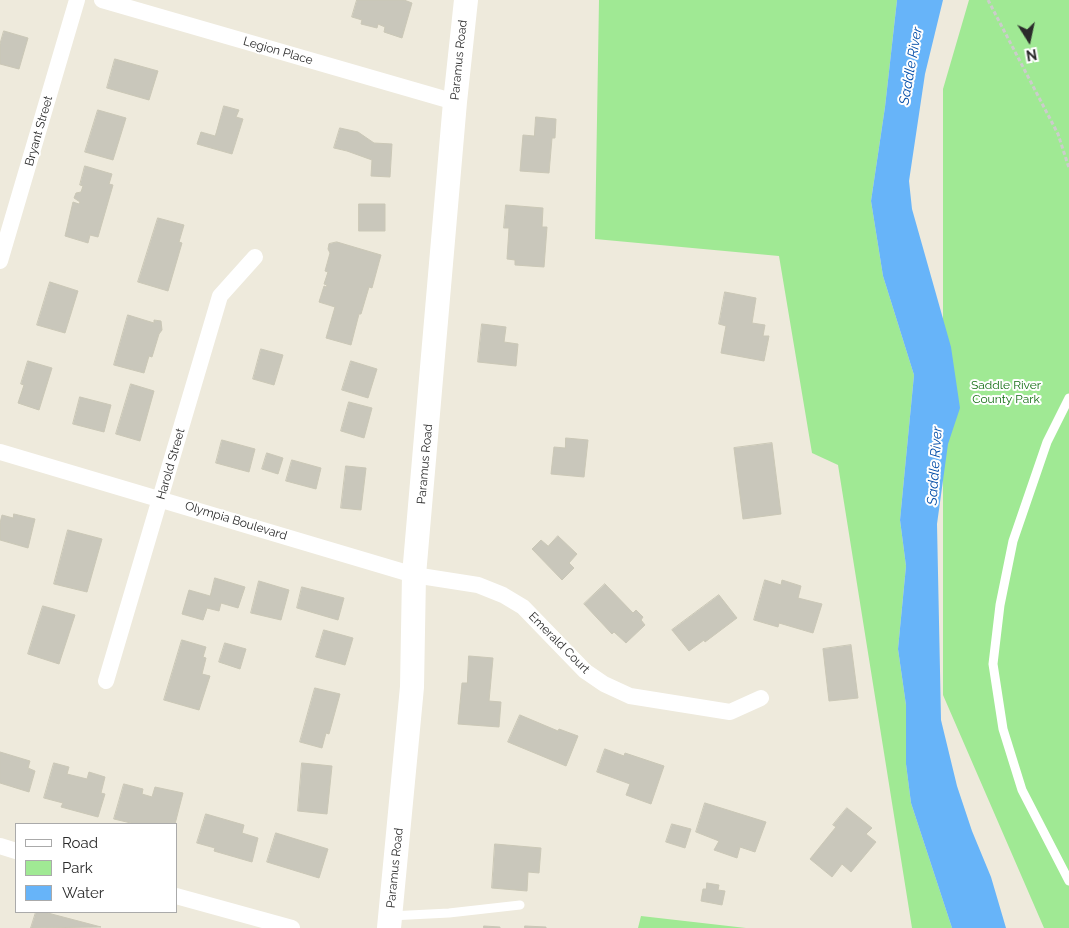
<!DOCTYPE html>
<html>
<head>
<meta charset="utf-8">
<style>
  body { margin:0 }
  #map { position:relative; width:1069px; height:928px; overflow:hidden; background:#eeeadc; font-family:Raleway,sans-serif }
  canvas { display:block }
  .legend { position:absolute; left:15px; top:823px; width:162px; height:90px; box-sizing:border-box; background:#fff; border:1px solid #aaa; margin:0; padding:6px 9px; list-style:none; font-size:15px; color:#2b2b2b }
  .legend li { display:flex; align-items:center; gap:10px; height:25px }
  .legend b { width:25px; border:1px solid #aaa }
  .north { position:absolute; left:1004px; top:15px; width:50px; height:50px; -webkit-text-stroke:4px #fff; paint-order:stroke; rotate:170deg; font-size:14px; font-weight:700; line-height:20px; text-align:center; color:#2b2b2b }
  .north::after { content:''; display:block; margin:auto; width:18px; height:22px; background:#2b2b2b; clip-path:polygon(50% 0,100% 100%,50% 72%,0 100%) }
</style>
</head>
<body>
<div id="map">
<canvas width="1069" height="928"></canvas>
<ul class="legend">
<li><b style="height:6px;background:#fff"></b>Road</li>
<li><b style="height:14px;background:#a0e994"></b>Park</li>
<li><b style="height:14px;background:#67b4f9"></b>Water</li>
</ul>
<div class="north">N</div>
</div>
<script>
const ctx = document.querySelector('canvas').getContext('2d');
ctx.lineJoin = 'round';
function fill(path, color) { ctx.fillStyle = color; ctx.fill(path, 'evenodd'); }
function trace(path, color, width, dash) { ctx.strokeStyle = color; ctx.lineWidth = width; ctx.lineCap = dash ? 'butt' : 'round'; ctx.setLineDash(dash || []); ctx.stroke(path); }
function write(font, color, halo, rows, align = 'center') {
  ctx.font = font + ' Raleway,sans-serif'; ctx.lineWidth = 4; ctx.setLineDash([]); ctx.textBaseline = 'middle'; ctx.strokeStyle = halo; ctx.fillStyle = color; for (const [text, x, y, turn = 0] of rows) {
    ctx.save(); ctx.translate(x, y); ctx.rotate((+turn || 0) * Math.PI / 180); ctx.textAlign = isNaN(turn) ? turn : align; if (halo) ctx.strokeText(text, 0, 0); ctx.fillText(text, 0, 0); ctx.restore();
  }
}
fill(new Path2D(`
  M599,0H897L885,107L871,201L883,276L914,375L900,520L906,566L898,649L906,705V764L911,803L952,928H912L838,465L812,453L779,256L595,239Z
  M969,0H1069V928H1044L943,695V89Z
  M641,916L746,928H638Z`), '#a0e994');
fill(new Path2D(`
  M897,0H943L925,74L909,181L912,209L951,347L960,408L948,444L937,524L941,720L957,786L972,831L991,877L1006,928H952L911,803L906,764V705L898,649L906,566L900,520L914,375L883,276L871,201L885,107Z`), '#67b4f9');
const building = new Path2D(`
  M357,0H404L412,3L402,38L384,32L385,27L378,24L377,28L361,24L362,20L352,17Z
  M4,31L28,38L19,69L0,64V44Z
  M115,59L158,71L149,100L107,88Z
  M224,106L239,110L236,117L243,119L232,154L197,144L201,132L215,136Z
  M98,110L126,118L113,160L85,152Z
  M536,117L556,119L555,138H552L549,173L520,171L523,135L534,136Z
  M340,128L358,132L374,143L392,144L390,177L371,176L372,160L347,151L334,148Z
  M85,166L112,174L109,184L113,185L98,237L90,235L88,243L65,236L73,202L79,204L80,202L74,198L76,193L81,192L83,186L80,185Z
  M359,204H385V231H359Z
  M506,205L543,208L542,227H547L544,267L515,265V260L507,259L509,228H504Z
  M158,218L184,225L179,242L182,243L168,291L138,282Z
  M337,242L381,255L372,288L369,287L361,314H359L351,345L326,338L335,307L319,302L324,286L326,287L327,285L324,284L328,272L325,271L330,253L328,249L329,244Z
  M50,282L78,291L65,333L37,325Z
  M725,292L756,298L752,323L765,325L763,336H769L764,361L721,353L726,326L719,324Z
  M128,315L154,323V320L161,321L162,330L159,334L152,357L149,356L144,373L114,365Z
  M482,324L506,327L504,342L518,344L516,366L478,362Z
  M261,349L283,355L274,385L253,379Z
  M28,361L52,368L39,410L18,403L24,385L21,384Z
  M351,361L377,369L368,398L342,390Z
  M131,384L154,391L140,441L116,434Z
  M80,397L111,405L104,432L73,424Z
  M349,402L372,408L364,438L341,431Z
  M566,438L588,440L584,477L551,474L554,447L565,448Z
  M222,440L255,449L249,472L216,463Z
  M772,443L781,514L743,519L734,448Z
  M267,453L283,458L278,474L262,469Z
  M292,460L321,468L316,489L286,481Z
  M346,466L366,468L361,510L341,508Z
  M14,514L35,519L28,548L0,540V523L2,515L13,518Z
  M68,530L102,539L87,592L54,584Z
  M558,536L577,554L569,563L574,568L562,580L532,549L541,540L548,546Z
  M215,578L245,587L238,608L221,603L219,611L207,608L203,620L182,614L189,590L210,596Z
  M765,580L781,585L782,580L801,586L798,598L822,604L813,633L779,623L778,627L754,620Z
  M259,581L289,590L281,620L251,613Z
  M605,584L633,613L636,610L643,617L641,620L645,625L626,643L614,632L612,634L584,604Z
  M302,587L344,598L338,620L297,608Z
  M719,595L737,618L705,642L704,640L689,651L672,630Z
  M43,606L75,615L59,664L28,654Z
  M324,630L353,638L345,665L316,657Z
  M182,640L206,647L203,657L206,658L202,674L210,676L199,710L164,700Z
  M225,643L246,649L240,669L219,662Z
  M851,645L858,698L829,701L823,649Z
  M469,656L493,658L489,701L501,702L499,727L458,724L462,683H467Z
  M315,688L340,694L329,734L326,733L322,748L300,742Z
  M520,715L558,731L559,729L578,736L566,766L508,742Z
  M605,749L624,756L625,753L664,766L651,804L626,795L630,784L597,772Z
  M0,752L30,761L28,768L35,771L29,792L0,783Z
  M54,763L69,767L67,774L87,779L89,772L105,777L101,793L105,794L98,817L61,807L63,803L44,798Z
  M302,763L332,766L327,814L298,811Z
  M124,784L143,789L142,794L152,797L155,787L183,793L175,824H135L114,819Z
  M705,803L766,822L755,852L740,847L737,858L714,850L719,841L696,832Z
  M847,808L872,828L866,834L876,842L851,872L842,864L832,877L810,859L836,827L833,825Z
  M206,814L244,825L242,833L258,838L252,862L214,851L215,848L197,843Z
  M672,824L691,829L685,848L666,842Z
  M276,833L328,849L319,878L267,862Z
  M495,844L541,848L539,873L528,872L527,891L492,888Z
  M707,883L719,885L718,890L725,891L722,905L701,901L703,889H706Z
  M36,912H44L101,927L31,928Z
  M484,926L500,927V928H484Z
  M525,926L546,927V928H525Z`);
fill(building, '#c9c7bb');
trace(building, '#cac7b6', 1);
trace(new Path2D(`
  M988,0L1058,134L1069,168`), '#ccc', 3, [4, 2.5]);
trace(new Path2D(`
  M1069,398L1047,442L1013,541L1000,605L993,664L1003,729L1022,790L1069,881
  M390,916L449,913L520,905`), '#fff', 9);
trace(new Path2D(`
  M102,0L455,102
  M0,261L77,0
  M0,452L414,575L478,585L503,595L523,607L585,671L604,684L630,696L730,712L761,698
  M106,681L220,296L255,257
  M0,846L16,851
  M176,896L292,928`), '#fff', 16);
trace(new Path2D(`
  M389,928L412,687L414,575L455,102L466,0`), '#fff', 24);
write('12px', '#2b2b2b', '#fff', [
  ["Legion Place",278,51,16],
  ["Paramus Road",459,60,-84],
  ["Bryant Street",39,131,-74],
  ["Harold Street",171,464,-74],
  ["Paramus Road",425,464,-85],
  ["Olympia Boulevard",236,521,17],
  ["Emerald Court",559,643,45],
  ["Paramus Road",395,868,-84]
]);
write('12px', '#146f14', '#fff', [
  ["Saddle River",1006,385],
  ["County Park",1006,399]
]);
write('italic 14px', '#024da8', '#fff', [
  ["Saddle River",911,66,-80],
  ["Saddle River",935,466,-86]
]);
</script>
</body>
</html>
